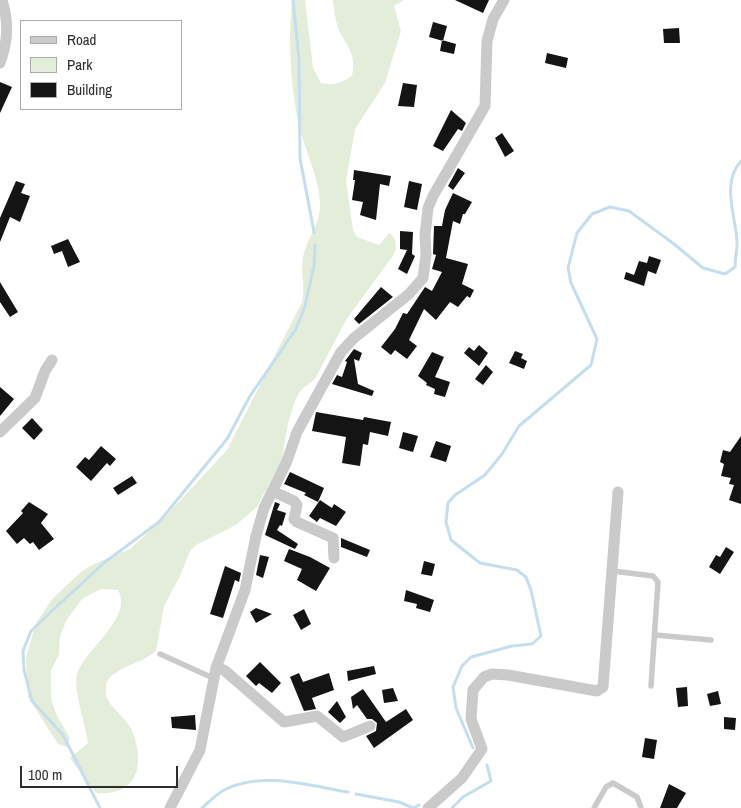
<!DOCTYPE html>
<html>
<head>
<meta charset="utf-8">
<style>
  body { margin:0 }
  #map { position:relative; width:741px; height:808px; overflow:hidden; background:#fff; font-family:"Archivo Narrow",sans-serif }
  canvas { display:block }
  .legend { position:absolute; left:20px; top:20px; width:162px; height:90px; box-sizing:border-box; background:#fff; border:1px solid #ababab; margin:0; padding:6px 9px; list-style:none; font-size:15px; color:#2d2d2d }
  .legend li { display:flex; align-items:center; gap:10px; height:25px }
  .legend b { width:25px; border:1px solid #ababab }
  .scale { position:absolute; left:20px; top:766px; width:158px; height:22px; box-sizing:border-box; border:2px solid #2d2d2d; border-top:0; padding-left:6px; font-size:15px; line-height:18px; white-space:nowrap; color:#2d2d2d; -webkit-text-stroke:4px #fff; paint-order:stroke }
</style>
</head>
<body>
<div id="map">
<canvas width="741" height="808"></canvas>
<ul class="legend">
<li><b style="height:6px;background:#cacaca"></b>Road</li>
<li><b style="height:14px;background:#e4ecda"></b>Park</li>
<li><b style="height:14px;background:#141414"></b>Building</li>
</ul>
<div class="scale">100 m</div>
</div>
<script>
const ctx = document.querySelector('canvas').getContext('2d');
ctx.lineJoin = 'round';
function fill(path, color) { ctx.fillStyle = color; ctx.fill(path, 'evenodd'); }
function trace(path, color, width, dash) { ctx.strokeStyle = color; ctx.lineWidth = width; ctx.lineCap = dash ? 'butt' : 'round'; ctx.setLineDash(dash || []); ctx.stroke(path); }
fill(new Path2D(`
  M292,0H305L313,68L321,83C334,86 341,83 352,76C357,53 346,46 338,28C335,19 334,9 333,0H404L394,6L401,31L385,83L355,129L346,181L353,230L357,237L379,245L390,232L395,240L396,249L392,257L346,320L315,379L301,390L296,398L288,423L282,459L257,507L236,525L196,545L190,551L180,576L164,606L156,651C140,665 117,665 106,683C106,687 105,694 107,698C113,711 128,719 133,733C145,767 137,796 96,793L70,758L88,743C86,727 73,689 77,675C83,650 134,619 118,590L101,589L82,599L66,621L60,637L59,655L51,670V699L57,716L70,738L67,747L58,744L28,697L26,658L35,625L52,599L81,572L94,564L130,549L163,519L227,450L302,302C306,286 299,268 304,253C309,235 321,223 320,203C319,177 306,154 300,129C290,89 288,41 292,0Z`), '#e4ecda');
trace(new Path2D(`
  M293,0L299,60L300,158L314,232
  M473,748L456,708L453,687L462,666L471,657L512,646L532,644L541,636L531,590L526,577L517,570L480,563L451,540L446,522L448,503L455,495L485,475L502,454L519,426L591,365L597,339L571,283L568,268L577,233L592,214L610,207L629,211L674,244L703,268L725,274L735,267C735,259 737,251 737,244C737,217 720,185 741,161
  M356,794L399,802L413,808L419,805
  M100,808L63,735L32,701L24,670L23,651L31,631L54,609L105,562L159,522L227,439L250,396L296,329L305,306L314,266L315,245
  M202,808C209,802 217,793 226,789C263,771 310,786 348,792
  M452,808L463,797L491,781L487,765`), '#c4deed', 3);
fill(new Path2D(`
  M455,0H489L483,13Z
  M433,22L447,26L443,41L429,37Z
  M679,28L680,43H664L663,29Z
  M442,40L456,44L454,54L440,51Z
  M547,53L568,58L566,68L545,63Z
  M0,82L12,87L0,113Z
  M403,83L417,85L414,107L398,106Z
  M451,110L466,123L462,131L458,129L443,151L433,146Z
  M502,133L514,151L505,157L495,138Z
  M458,168L465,173L453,190L448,186Z
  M354,170L391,176L389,186L380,184L376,220L360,215L363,202L352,200L355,180H353Z
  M16,181L25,184L21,193L30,196L20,222L10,217L0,242V218Z
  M409,181L422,184L417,210L404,207Z
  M453,193L472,202L465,214H463L460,224L453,221L446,258L468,264L462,284L474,290L470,298L467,296L458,307L450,302L436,320L424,309L409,340L417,346L407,359L395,350L391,355L381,347L395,329L403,313L407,314L425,287L432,291L442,272L432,269L436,255L433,254L434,226H442L445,210Z
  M400,231L413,232L412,254L415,256L407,274L398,269L407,250L400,249Z
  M68,239L80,262L68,267L62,251L54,254L51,246Z
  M649,256L661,260L656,274L648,271L644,286L624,279L626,272L634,275L639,261L647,263Z
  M0,282L18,312L10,317L0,302Z
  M381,287L393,297L359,324L354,319Z
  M479,345L488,353L479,366L464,353L469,347L474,351Z
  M354,349L362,353L359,361L354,359L358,384L374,391L372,396L332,384L337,375L342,377L347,362L345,361Z
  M515,351L523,354L521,358L527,361L524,369L509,363Z
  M432,352L444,357L435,377L450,382L445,397L434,394L435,389L426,385L427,383L418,376Z
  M486,365L493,372L483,385L475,379Z
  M0,387L14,399L0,416Z
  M316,412L363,420L364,417L391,422L388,436L370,432L368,445L363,444L360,466L342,463L346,437L312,431Z
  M32,418L43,430L34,440L22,428Z
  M403,432L418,436L413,452L399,448Z
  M741,436V504L729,500L734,485L729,484L731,478L721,476L724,464L720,462L723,450L730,452Z
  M436,441L451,446L446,462L430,457Z
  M101,446L116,459L110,466L107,463L91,481L76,467L85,457L89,460Z
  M290,472L324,488L318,502L304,495L306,493L284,484Z
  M132,476L137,483L118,495L113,488Z
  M320,500L332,508L334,504L346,512L336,526L320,518L317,522L309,516Z
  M29,502L48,514L41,523L54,539L39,550L33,542L30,544L24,538L17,544L6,531L23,513L21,511Z
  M275,502L280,504L277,510L286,513L282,526L280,525L277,530L298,544L295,549L265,535Z
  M341,538L370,550L367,557L341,547Z
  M726,547L734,552L720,574L709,567L716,555L720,557Z
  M289,549L310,557L330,568L316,591L297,580L302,569L284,561Z
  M260,555L269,557L263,578L256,575Z
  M424,561L435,564L432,576L421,574Z
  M225,566L241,573L239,582L235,580L223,618L210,614Z
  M406,590L434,600L430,612L416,608L417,604L404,601Z
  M256,608L272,614L256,623L250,612Z
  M304,609L311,624L301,630L293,615Z
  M260,662L281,683L272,693L259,683L256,686L246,676Z
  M374,666L376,674L348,681L347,671Z
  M299,673L303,682L329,673L334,690L312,698L316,709L304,711L290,677Z
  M687,687L688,706L678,707L676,688Z
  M393,688L398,701L384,703L382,690Z
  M363,689L386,722L406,709L413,720L374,748L366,736L376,731L377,723L372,719H367L357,705L353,709L351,697Z
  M718,691L721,704L710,706L707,694Z
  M337,701L346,717L340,723L328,712Z
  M195,715L196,730L172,728L171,717Z
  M724,717L736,718L735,730L724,729Z
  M645,738L657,740L654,759L642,757Z
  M669,784L686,793L677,808H660Z`), '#141414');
trace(new Path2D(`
  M613,571L653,576L658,582L651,686
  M655,635L711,640
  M160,654L213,678
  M594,808L606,787L613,783L637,797L641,808`), '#cacaca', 5.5);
trace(new Path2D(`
  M0,63C8,41 9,23 2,0
  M0,432L35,398L45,371L52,360
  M272,491L294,501L297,505L294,519L297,522L333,538L334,558
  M216,668L224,670L284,722L317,716L343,737L370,726
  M170,808L200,750L216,668L245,590L256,536L264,508L287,461L297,432L341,352L354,338L409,294L423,278L426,255L425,235L428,208L433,196L485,106L487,41L493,19L504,0
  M428,808L462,778L482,749L471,719L473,690L484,677L492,674L508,675L597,691L603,687L618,492`), '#cacaca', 11);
</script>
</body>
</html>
